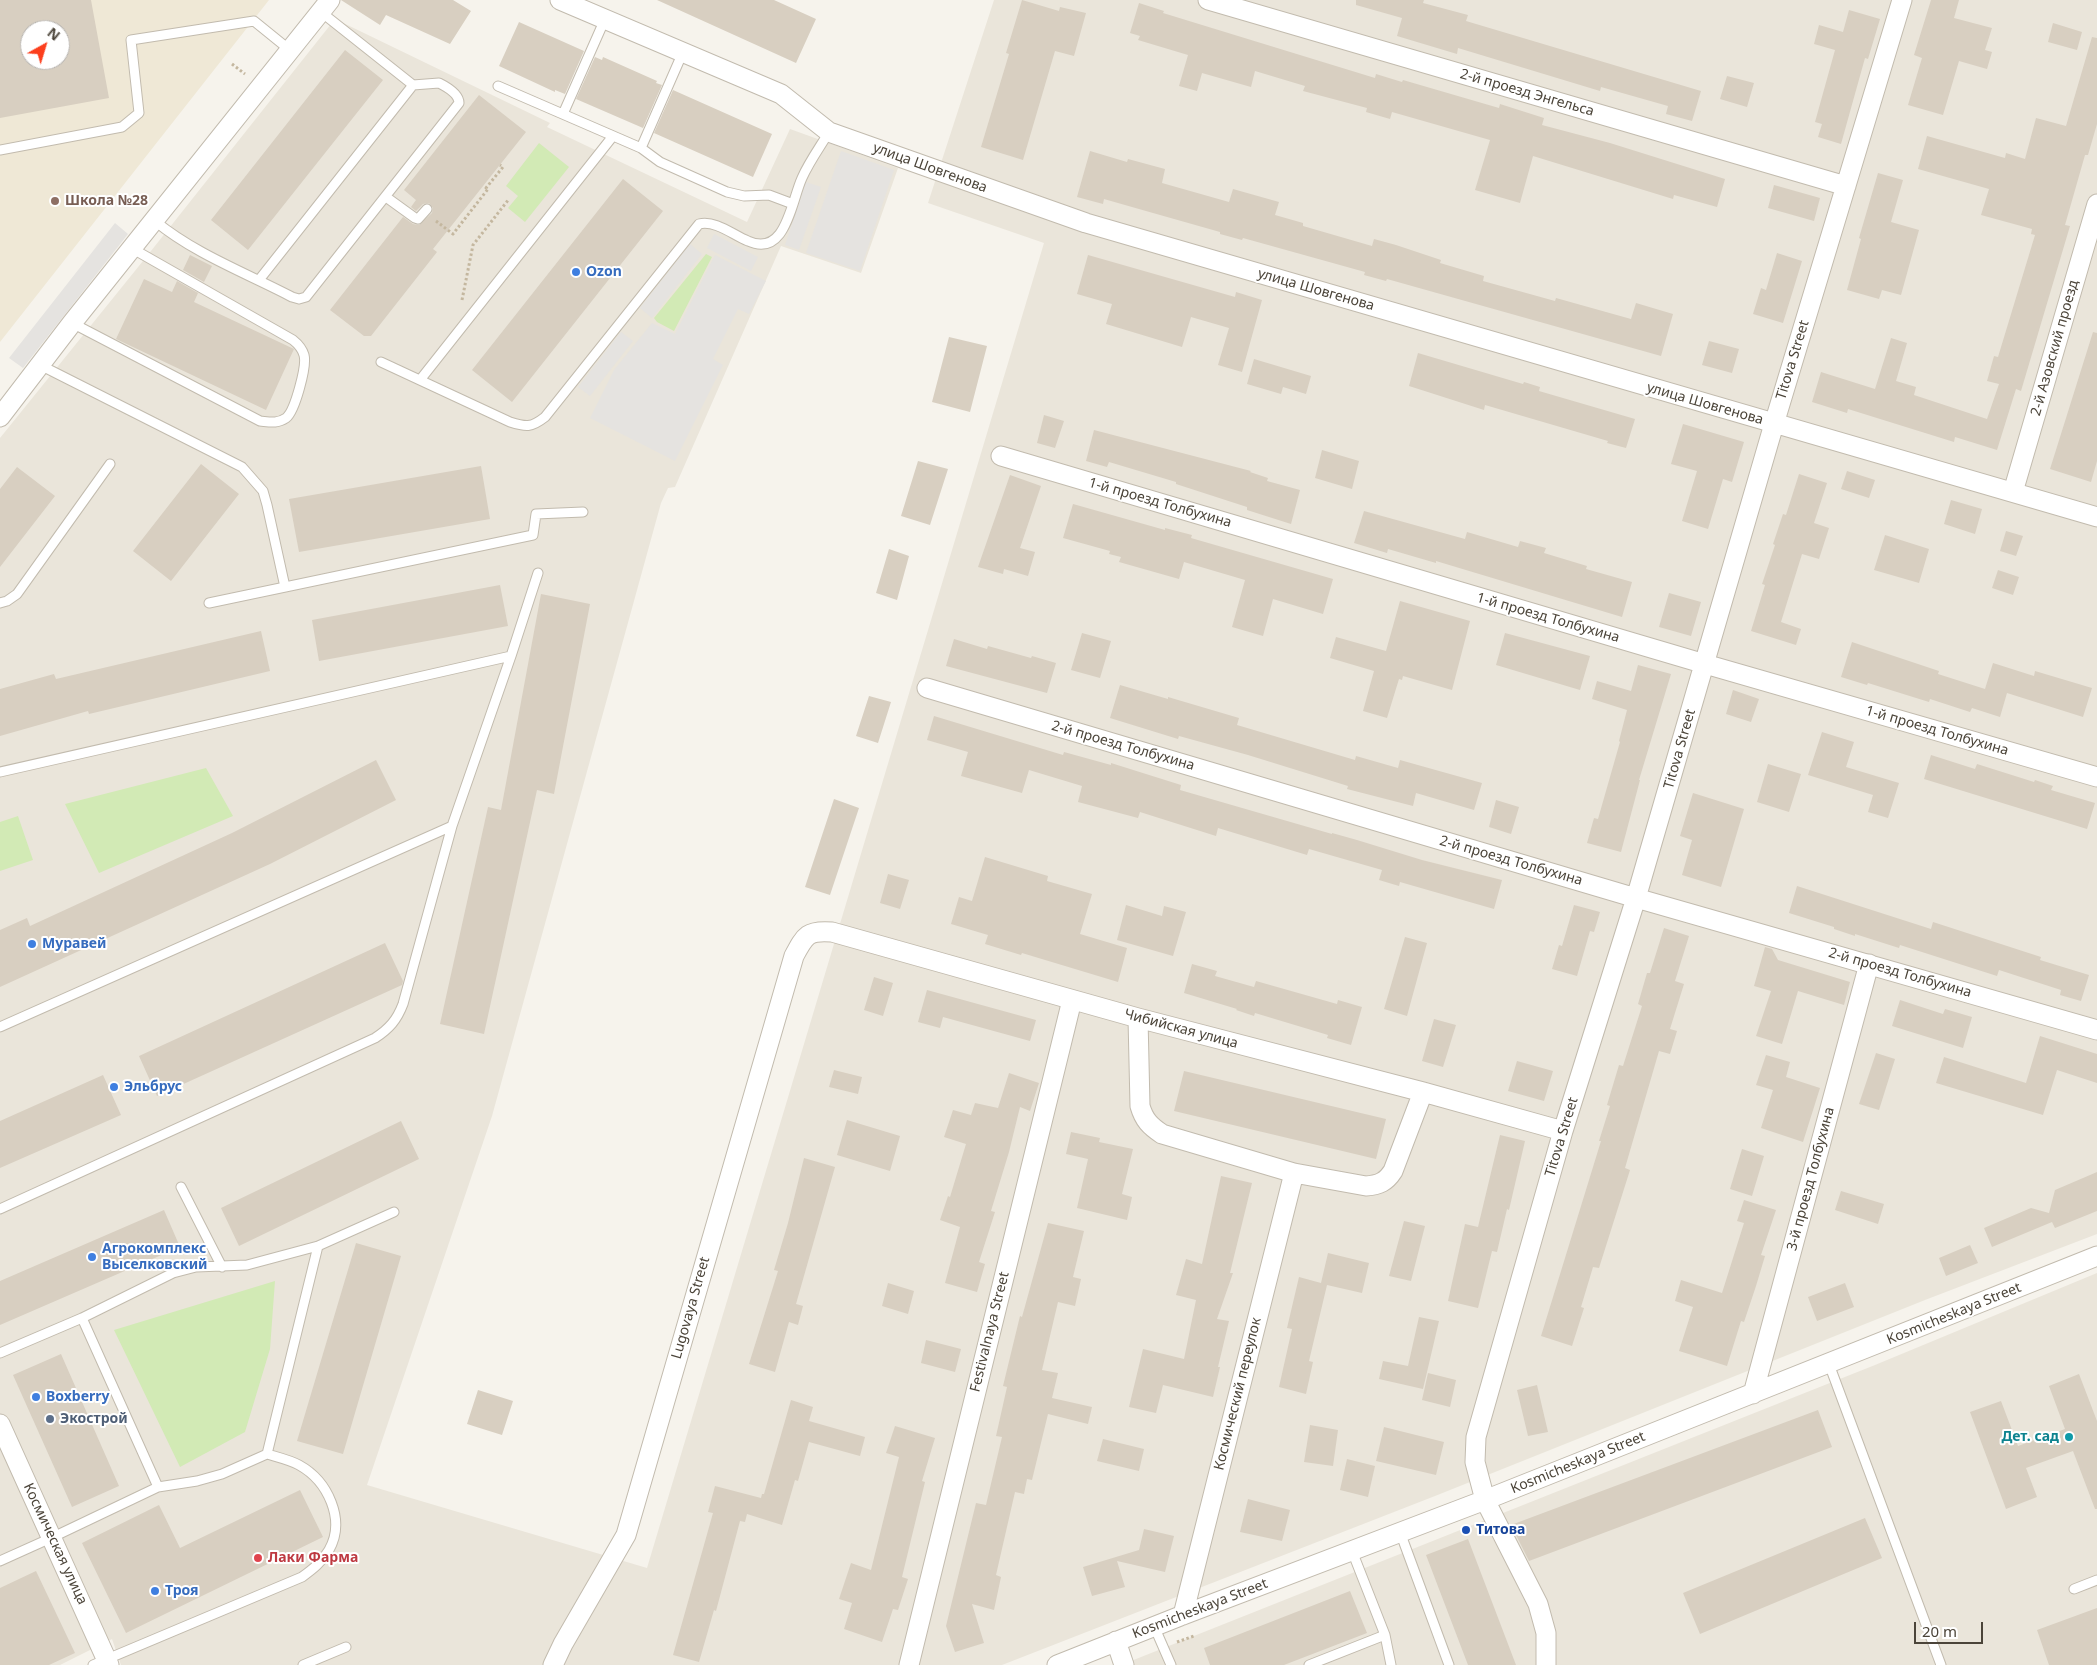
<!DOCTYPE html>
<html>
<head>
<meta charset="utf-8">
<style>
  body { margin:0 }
  #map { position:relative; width:2097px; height:1665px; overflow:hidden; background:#f6f3ec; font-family:"Noto Sans",sans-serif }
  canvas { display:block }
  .north { position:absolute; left:20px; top:20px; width:50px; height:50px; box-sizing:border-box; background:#fff; border:1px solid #b7b4b0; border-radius:50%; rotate:39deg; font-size:14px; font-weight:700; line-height:20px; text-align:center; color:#4b4439 }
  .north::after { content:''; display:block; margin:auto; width:18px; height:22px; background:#fc3f1d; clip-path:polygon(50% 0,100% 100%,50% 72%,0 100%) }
  .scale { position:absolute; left:1914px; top:1622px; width:69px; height:22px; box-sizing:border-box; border:2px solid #4b4439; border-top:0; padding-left:6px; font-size:15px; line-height:18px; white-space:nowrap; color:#4b4439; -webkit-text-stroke:4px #fff; paint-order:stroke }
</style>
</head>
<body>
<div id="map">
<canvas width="2097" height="1665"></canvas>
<div class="north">N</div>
<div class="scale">20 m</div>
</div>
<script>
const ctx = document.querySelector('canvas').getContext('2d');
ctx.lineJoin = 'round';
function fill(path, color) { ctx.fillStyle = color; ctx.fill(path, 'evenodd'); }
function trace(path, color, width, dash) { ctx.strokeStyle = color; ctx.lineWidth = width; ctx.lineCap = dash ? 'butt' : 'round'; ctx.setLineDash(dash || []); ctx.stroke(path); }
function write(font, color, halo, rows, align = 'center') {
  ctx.font = font + ' "Noto Sans",sans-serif'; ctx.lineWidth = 4; ctx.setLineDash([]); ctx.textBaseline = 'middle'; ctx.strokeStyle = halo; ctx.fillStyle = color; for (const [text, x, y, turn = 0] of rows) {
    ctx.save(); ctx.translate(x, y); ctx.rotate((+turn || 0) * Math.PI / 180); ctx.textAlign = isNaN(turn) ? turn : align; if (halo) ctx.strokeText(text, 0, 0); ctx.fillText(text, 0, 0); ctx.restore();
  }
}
fill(new Path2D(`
  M994,0H2097V1234L1925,1300L1435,1496L1002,1665H121L112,1639L60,1665H0V438L147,256L335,19L550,123L547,127L747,222L790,129L898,168L861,273L781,246L675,487L668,488L661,503L492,1116L367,1485L647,1568L1044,243L928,203Z
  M2097,1273V1665H1121L1875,1365Z`), '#eae5da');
fill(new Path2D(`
  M0,0H269L0,342ZM30,30H60V60H30Z`), '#efe8d6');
fill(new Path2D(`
  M539,143L569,167L525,222L508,208L518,196L506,186Z
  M706,254L712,257L674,331L657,322L654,318Z
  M206,768L233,816L99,873L65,804Z
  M18,816L33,860L0,871V822Z
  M275,1281L270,1349L245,1432L180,1467L114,1330Z`), '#d2eab5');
fill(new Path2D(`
  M841,151L894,170L860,271L806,253Z
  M806,182L821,187L799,250L785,245Z
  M115,223L128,234L23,368L9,358Z
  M714,234L758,257L751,271L707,248Z
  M690,244L702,254L652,318L640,308Z
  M715,255L766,281L749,314L738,309L713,359L723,365L675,461L590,418L614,370L652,323L675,334Z
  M621,332L633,341L590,396L578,387Z`), '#e5e3e0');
fill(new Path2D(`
  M0,0H91L109,98L0,118ZM30,30H60V60H30Z
  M341,0H453L471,11L450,44L386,15L380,25Z
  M657,0H774L816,19L796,63Z
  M1022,0L1059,11L1060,7L1086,13L1074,56L1055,51L1023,160L981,147L1009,54L1006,53Z
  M1356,0H1424L1423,3L1468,15L1466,21L1701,91L1692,121L1666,114L1668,106L1601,87L1600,91L1458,48L1457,54L1397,36L1402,18L1356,5Z
  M1931,0H1959L1954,18L1992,28L1985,50L1992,52L1987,69L1959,61L1943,115L1908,105L1922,58L1914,55Z
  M1139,3L1164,11L1163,13L1375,78L1376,74L1402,82L1403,80L1499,108L1500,104L1544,118L1542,125L1610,143L1725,179L1717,207L1674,195L1673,199L1533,156L1520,203L1475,190L1490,140L1392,112L1390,119L1366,112L1367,108L1303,91L1305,86L1255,71L1251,87L1202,73L1197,91L1179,86L1188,55L1138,40L1140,36L1130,33Z
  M1849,10L1880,19L1868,59L1865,58L1841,144L1818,137L1822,124L1815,122L1835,50L1814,44L1819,25L1843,32Z
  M519,22L584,51L565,94L555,90V92L499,66Z
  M2053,23L2082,32L2077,50L2048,42Z
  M2092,37L2097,38V124L2088,155H2085L2065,225L2070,226L2021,391L2016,389L1997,450L1955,437L1954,442L1848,409L1847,413L1812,402L1821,372L1875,389L1891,338L1907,343L1896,381L1916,387L1914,395L1987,419L1999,384L1987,381L1994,356L1998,357L2035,235L2031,234L2032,229L1981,215L1989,189L1918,169L1927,136L2005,158L2006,153L2025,159L2036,118L2066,126Z
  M345,50L383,80L248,250L211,220Z
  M595,57L602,60L603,57L657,81L656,83L662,85L643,128L576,99Z
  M1727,76L1754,83L1747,107L1720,99Z
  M673,90L772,134L753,177L654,133Z
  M479,95L526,132L433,249L437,252L371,336H364L330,310L403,217L413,224L419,225L432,213L433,208L429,203L423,204L416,211L411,207L416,200L404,190Z
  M1090,151L1127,162L1128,159L1165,169L1162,183L1229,202L1233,189L1279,202L1275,215L1303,223V226L1372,246L1374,239L1396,245L1441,260L1440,263L1484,276L1483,281L1555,301L1556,298L1631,319L1636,303L1673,314L1661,356L1387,279L1386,281L1364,275L1365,272L1243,238L1242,240L1220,234V232L1153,213L1104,199L1103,204L1077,197Z
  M1878,173L1903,180L1891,222L1919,230L1901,295L1882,290L1879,299L1847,290L1861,239L1859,238Z
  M623,179L663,211L512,402L472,370Z
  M1774,185L1820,198L1814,221L1768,208Z
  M1777,253L1802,261L1783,323L1753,314L1761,288L1766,290Z
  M190,255L212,266L204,282L183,270Z
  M1088,255L1235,297L1236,292L1262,300L1242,372L1218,365L1229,328L1191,317L1182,347L1106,324L1112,304L1077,294Z
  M144,279L172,292L177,281L198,293L194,302L294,349L266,410L116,339Z
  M2093,332L2097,333V461L2091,482L2050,469Z
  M949,337L987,346L970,412L932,402Z
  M1709,341L1739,349L1732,373L1702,365Z
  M1418,353L1523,384L1524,382L1540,387L1539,391L1635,419L1626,448L1607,443L1608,441L1485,405L1484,410L1409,386Z
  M1254,359L1311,376L1306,394L1283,387L1281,394L1247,384Z
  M1044,415L1064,421L1055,448L1037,443Z
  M1683,424L1744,442L1732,482L1723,479L1708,529L1682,521L1697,471L1671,464Z
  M1094,430L1251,471L1250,472L1268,478L1267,481L1300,490L1291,524L1247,510V507L1176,484V482L1109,462L1107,467L1086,461Z
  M1322,450L1359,461L1352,489L1315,478Z
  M918,461L948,469L930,525L901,516Z
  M201,464L239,494L171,581L133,551Z
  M481,466L490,519L299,552L289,499Z
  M17,467L55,496L0,567V489Z
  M1847,471L1875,480L1869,498L1841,489Z
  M1799,474L1827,483L1814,523L1829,528L1819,559L1802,554L1781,622L1801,629L1796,645L1751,631L1765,585L1762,584L1775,545L1773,544L1783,514L1786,515Z
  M1010,475L1041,486L1020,548L1035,552L1028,576L1004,569L1003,574L978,567Z
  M1951,500L1982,509L1975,534L1944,524Z
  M1073,504L1165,530V528L1192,535L1191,538L1333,579L1323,614L1273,599L1263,636L1232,627L1245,580L1184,562L1179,579L1119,562L1121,557L1109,554L1110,551L1063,538Z
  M1364,511L1465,539L1467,532L1518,547L1520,541L1546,548L1544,553L1587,566L1586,569L1632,582L1622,617L1436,561V563L1388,549L1387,553L1354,543Z
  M2006,531L2023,536L2016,556L2000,551Z
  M1885,535L1929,549L1919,583L1874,570Z
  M889,549L909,556L897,600L876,593Z
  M1998,570L2019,577L2013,595L1992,588Z
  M500,585L508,626L319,661L312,620Z
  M1669,593L1701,602L1691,636L1659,627Z
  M541,594L590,604L554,794L537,790L484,1034L440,1024L488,807L501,810Z
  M1400,601L1470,621L1452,690L1403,676L1402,680L1399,679L1387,718L1363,711L1374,671L1330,658L1336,637L1386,651Z
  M261,631L270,671L89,714L88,711L0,736V689L54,674L56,679Z
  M1082,633L1111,641L1100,678L1071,670Z
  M1505,633L1590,656L1580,690L1496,665Z
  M954,639L987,649L988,646L1031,658L1032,656L1056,663L1047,693L946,666Z
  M1852,642L1939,671L1938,674L1985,689L1993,663L2034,676L2035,671L2092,688L2083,717L2007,693L2000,717L1972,708L1970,712L1930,699L1929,702L1868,683L1867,685L1841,677Z
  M1638,665L1671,674L1639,780H1640L1621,852L1587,843L1594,818L1598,819L1620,742L1619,741L1627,710L1592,699L1597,681L1631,691Z
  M1120,685L1168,699V697L1239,718L1237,725L1355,760L1356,756L1398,768L1400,760L1482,783L1474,810L1416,793L1413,806L1347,789L1348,786L1248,755L1179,736L1178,739L1110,718Z
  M1733,690L1759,699L1751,722L1726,714Z
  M869,696L891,702L878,743L856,736Z
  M934,716L1063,755L1064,752L1111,765V763L1181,785L1180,790L1332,834V833L1357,840L1422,860L1502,880L1494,909L1400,882L1399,886L1379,880L1382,870L1309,849L1307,855L1218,828L1216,836L1140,812L1138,818L1078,802L1082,786L1029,770L1022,793L961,776L968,752L927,740Z
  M1822,732L1854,742L1846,767L1899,783L1888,818L1868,812L1873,795L1808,775Z
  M1931,755L1975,769L1977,764L2034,782L2035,780L2053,786L2051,790L2095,803L2087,829L1924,779Z
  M376,760L396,800L270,864L0,987V930L27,918L30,926L232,833Z
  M1768,764L1801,774L1789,812L1757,802Z
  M1693,793L1744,809L1721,887L1682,875L1692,840L1680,836Z
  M834,799L859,808L830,895L805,887Z
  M1496,800L1519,807L1511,834L1489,827Z
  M985,857L1048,876L1047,881L1092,894L1080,934L1127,948L1118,982L1022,953L1021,955L985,944L988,935L951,924L959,897L972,901Z
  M888,874L909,880L900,909L880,903Z
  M1797,886L1931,929L1933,922L2041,957L2040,960L2089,975L2081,1001L2060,995L2061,990L1999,970L1997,976L1900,945L1899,948L1855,934V936L1834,929V927L1789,913Z
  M1126,905L1162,916L1164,906L1186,912L1173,956L1117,940Z
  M1574,905L1600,912L1594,932L1590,931L1577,976L1552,969L1559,945L1562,946Z
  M1664,928L1689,936L1675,981L1684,984L1670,1029L1677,1031L1670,1054L1659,1051L1625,1168L1630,1170L1599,1268L1593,1267L1581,1307L1584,1308L1572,1346L1541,1336L1601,1141H1599L1610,1106L1607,1105L1619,1065L1623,1066L1642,1006L1638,1004L1647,973H1650Z
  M1405,937L1427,943L1407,1016L1384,1009Z
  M385,943L403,981L402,985L157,1096L139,1056Z
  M1765,947L1772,949L1778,960L1850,982L1844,1005L1798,991L1782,1044L1756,1036L1771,991L1754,986Z
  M1192,964L1217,971L1215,976L1254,987L1256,981L1337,1004L1338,1000L1362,1007L1351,1045L1327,1038L1328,1035L1255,1013L1254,1016L1236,1010L1237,1009L1184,993Z
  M874,977L893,983L883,1016L864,1010Z
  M927,990L1036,1020L1030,1041L943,1017L940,1028L918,1022Z
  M1900,1000L1943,1014L1945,1009L1972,1017L1963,1048L1892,1026Z
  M1434,1019L1456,1025L1443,1067L1422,1061Z
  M2040,1036L2097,1054V1083L2057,1070L2043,1115L1936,1083L1944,1057L2026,1083Z
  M1876,1053L1895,1059L1879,1110L1859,1104Z
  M1766,1055L1790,1062L1786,1077L1820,1088L1803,1142L1761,1128L1773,1090L1756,1085Z
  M1517,1061L1553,1071L1544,1101L1508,1091Z
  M834,1070L862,1077L858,1094L829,1087Z
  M1184,1071L1386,1119L1376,1159L1174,1111Z
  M1009,1073L1039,1083L1030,1111L1020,1107L1009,1152L991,1211L995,1212L979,1262L985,1264L977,1292L945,1283L960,1227L940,1220L948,1196L950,1197L966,1144L944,1137L953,1110L971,1115L975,1103L998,1108Z
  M103,1075L121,1115L0,1168V1121Z
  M847,1120L900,1136L890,1171L837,1155Z
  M401,1121L419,1159L239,1246L221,1208Z
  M1071,1132L1100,1138L1099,1142L1133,1149L1122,1194L1132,1197L1127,1220L1077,1208L1088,1159L1066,1154Z
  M1500,1135L1525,1141L1509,1210L1507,1209L1497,1252L1492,1251L1478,1308L1448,1301L1465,1224L1478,1227Z
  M1742,1149L1764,1156L1752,1196L1730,1189Z
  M804,1158L835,1167L796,1304L803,1306L798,1325L789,1322L775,1372L749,1364L778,1271L774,1270L788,1223Z
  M2097,1172V1211L2055,1228L2052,1222L1992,1247L1984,1228L2031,1208L2049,1213L2055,1190Z
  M1221,1176L1252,1183L1230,1273H1233L1217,1319L1229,1321L1218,1367H1220L1213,1397L1163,1385L1156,1413L1129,1407L1143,1349L1184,1359L1196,1300L1176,1295L1186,1259L1202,1264Z
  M1841,1191L1884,1204L1878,1224L1835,1210Z
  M1744,1200L1776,1210L1761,1255L1765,1256L1756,1286L1744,1322L1741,1321L1727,1366L1679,1351L1693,1307L1675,1301L1681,1280L1722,1293L1744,1223L1737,1221Z
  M164,1210L180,1247L0,1325V1281Z
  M1404,1221L1425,1226L1411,1281L1389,1276Z
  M1048,1223L1084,1231L1073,1277L1081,1279L1075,1306L1058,1302L1042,1370L1058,1373L1052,1398L1092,1407L1088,1424L1048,1414L1032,1480L1027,1479L1024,1494L1015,1492L996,1575L1001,1577L994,1610L972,1604L984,1643L955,1652L946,1626L976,1503L986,1505L1002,1437L996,1436L1007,1387L1003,1386L1020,1316L1022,1317Z
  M356,1243L401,1256L343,1454L297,1441Z
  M1970,1245L1978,1263L1946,1276L1939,1258Z
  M1328,1253L1369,1263L1362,1293L1327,1285L1309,1361L1313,1362L1306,1394L1279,1387L1292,1329L1287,1328L1299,1277L1321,1283Z
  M888,1283L914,1291L908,1314L882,1306Z
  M1845,1283L1854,1307L1817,1321L1808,1297Z
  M1419,1317L1439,1321L1423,1389L1379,1379L1383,1361L1408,1366Z
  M926,1340L961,1349L955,1372L921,1363Z
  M61,1354L119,1486L72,1507L13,1375Z
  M1428,1373L1456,1380L1450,1407L1422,1400Z
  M2079,1374L2097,1421V1509H2095L2073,1451L2026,1468L2037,1497L2006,1509L1970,1412L2001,1401L2018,1446L2065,1429L2049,1386Z
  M1537,1385L1548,1432L1528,1436L1517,1390Z
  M478,1390L513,1401L502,1435L467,1424Z
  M791,1400L813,1407L809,1421L865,1437L860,1456L809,1442L798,1481L795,1480L782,1525L747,1514L745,1522L740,1521L716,1611L714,1610L699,1662L673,1655L713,1513L708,1512L715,1486L761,1498L762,1494H764Z
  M1818,1410L1832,1447L1529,1561L1511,1525Z
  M1310,1425L1338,1430L1333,1466L1304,1462Z
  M895,1426L935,1438L922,1481L925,1482L902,1577L908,1579L898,1610L893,1609L882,1642L844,1629L852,1603L839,1599L851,1563L871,1570L899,1457L886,1453Z
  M1384,1427L1444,1442L1436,1475L1376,1461Z
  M1103,1439L1144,1449L1139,1471L1097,1461Z
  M1347,1459L1375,1466L1368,1497L1340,1490Z
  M300,1490L323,1537L126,1633L82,1543L159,1505L180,1548Z
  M1248,1499L1290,1510L1282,1541L1240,1532Z
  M1865,1518L1882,1558L1700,1634L1683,1593Z
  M1144,1529L1174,1536L1165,1572L1117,1561L1125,1587L1092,1596L1083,1567L1139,1550Z
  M1468,1539L1516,1665H1468L1426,1555Z
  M36,1571L75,1653L49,1665H0V1588Z
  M1350,1591L1367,1633L1284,1665H1210L1204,1648Z
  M2097,1608V1665H2049L2037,1630Z`), '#d8cfc1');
const service = new Path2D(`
  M498,86L641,148L660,162L727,192L744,196L769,195L793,204
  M563,114L605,19
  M641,148L683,52
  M0,150L122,127L139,113L131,40L254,21L291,51
  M386,197L415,218L418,219L427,209
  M155,221C195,254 246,273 292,297L299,299L306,297L459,103C459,94 447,87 439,83L413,85
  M259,280L413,85L321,12
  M72,323L260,421C270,422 277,424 286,418C295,411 307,366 304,355C302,348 298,344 293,340L133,249
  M381,362L510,422C526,427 531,428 545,417L699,224C716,220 733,235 748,241C786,258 791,202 802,178C809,162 820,147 829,132
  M40,365L242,467L263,491L267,505L285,587
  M420,380L613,136
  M0,603L7,601L17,594L110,464
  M209,603L533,535L536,514L583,512
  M511,656L538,573
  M0,772L511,656L452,826L403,1004C397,1020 389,1029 375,1038L0,1209
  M0,1027L452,826
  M181,1187L222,1267
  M82,1318L158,1487
  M0,1353L82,1318L173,1273L196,1267L247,1265L318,1246L394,1212
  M1829,1364L1941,1665
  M267,1454L318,1246
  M1400,1532L1449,1665
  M1352,1551L1385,1635L1391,1665
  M0,1561L51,1538L158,1487L197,1481L222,1474L267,1454C277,1457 290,1460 299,1465C328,1481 346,1520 329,1550C322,1562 313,1569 302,1577L93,1665
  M2074,1589L2097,1580
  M1154,1626L1171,1665
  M303,1665L346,1647
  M1309,1665L1385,1635`);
const minor = new Path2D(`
  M560,0L781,94L829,132L1086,223L2097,517
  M1208,0L1846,186
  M0,417L72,323L330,0
  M1001,456L1705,664L2097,777
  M2013,492L2097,204
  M927,688L1636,898L2097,1030
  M1138,1018L1140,1106C1144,1120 1150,1126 1162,1134L1294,1173L1366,1186C1379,1185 1386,1182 1393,1171L1423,1092
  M1753,1394L1869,964
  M0,1424L109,1665
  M1183,1615L1294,1173
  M1116,1641L1124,1665
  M553,1665L563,1644L626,1535L794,956C805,935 808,930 832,932L1138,1018L1423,1092L1563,1131
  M909,1665L1072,1000
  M1057,1665L1183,1615L1485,1500L2097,1256
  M1546,1665V1633L1538,1604L1485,1500L1475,1462L1476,1437L1563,1131L1636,898L1774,424L1902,0`);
trace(service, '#c2bbae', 11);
trace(minor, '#c2bbae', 21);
trace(new Path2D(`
  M232,64L245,74
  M436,221L453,234L488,189L486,188L503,167L500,165
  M462,300L473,245L509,199
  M1177,1642L1194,1636`), '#c4b79f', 3, [2.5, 2.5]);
trace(service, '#fff', 9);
trace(minor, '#fff', 19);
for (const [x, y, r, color] of [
  [55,201,5,"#8d6e63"],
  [576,272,5,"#3f7fe0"],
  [32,944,5,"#3f7fe0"],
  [114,1087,5,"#3f7fe0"],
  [92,1257,5,"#3f7fe0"],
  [36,1397,5,"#3f7fe0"],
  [50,1419,5,"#5c6f8a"],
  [2069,1437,5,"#0f9aa8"],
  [1466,1530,5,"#1a4fb4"],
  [258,1558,5,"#e0444e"],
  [155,1591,5,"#3f7fe0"]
]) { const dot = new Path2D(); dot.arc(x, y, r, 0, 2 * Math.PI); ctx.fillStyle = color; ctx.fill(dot); trace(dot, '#fff', 2); }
write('14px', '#4b4439', '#fff', [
  ["2-й проезд Энгельса",1527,93,16],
  ["улица Шовгенова",930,168,20],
  ["улица Шовгенова",1316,290,16],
  ["2-й Азовский проезд",2055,348,-74],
  ["Titova Street",1793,360,-73],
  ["улица Шовгенова",1705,404,16],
  ["1-й проезд Толбухина",1160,503,16],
  ["1-й проезд Толбухина",1548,618,16],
  ["1-й проезд Толбухина",1937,731,16],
  ["2-й проезд Толбухина",1123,746,16],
  ["Titova Street",1680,749,-74],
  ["2-й проезд Толбухина",1511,861,16],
  ["2-й проезд Толбухина",1900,973,16],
  ["Чибийская улица",1181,1029,15],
  ["Titova Street",1562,1137,-73],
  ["3-й проезд Толбухина",1811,1179,-75],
  ["Lugovaya Street",691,1308,-74],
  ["Kosmicheskaya Street",1954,1314,-22],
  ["Festivalnaya Street",990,1332,-76],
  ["Космический переулок",1238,1394,-76],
  ["Kosmicheskaya Street",1578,1463,-22],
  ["Космическая улица",55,1544,65],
  ["Kosmicheskaya Street",1200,1609,-21]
]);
write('bold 14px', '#785e54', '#fff', [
  ["Школа №28",65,201]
], 'left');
write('bold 14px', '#366cbe', '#fff', [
  ["Ozon",586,272],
  ["Муравей",42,944],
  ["Эльбрус",124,1087],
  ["Агрокомплекс",102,1249],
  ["Выселковский",102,1265],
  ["Boxberry",46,1397],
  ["Троя",165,1591]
], 'left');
write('bold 14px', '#4e5e75', '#fff', [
  ["Экострой",60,1419]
], 'left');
write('bold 14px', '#0d838f', '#fff', [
  ["Дет. сад",2059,1437]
], 'right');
write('bold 14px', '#164399', '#fff', [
  ["Титова",1476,1530]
], 'left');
write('bold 14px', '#be3a42', '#fff', [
  ["Лаки Фарма",268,1558]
], 'left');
</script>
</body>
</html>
